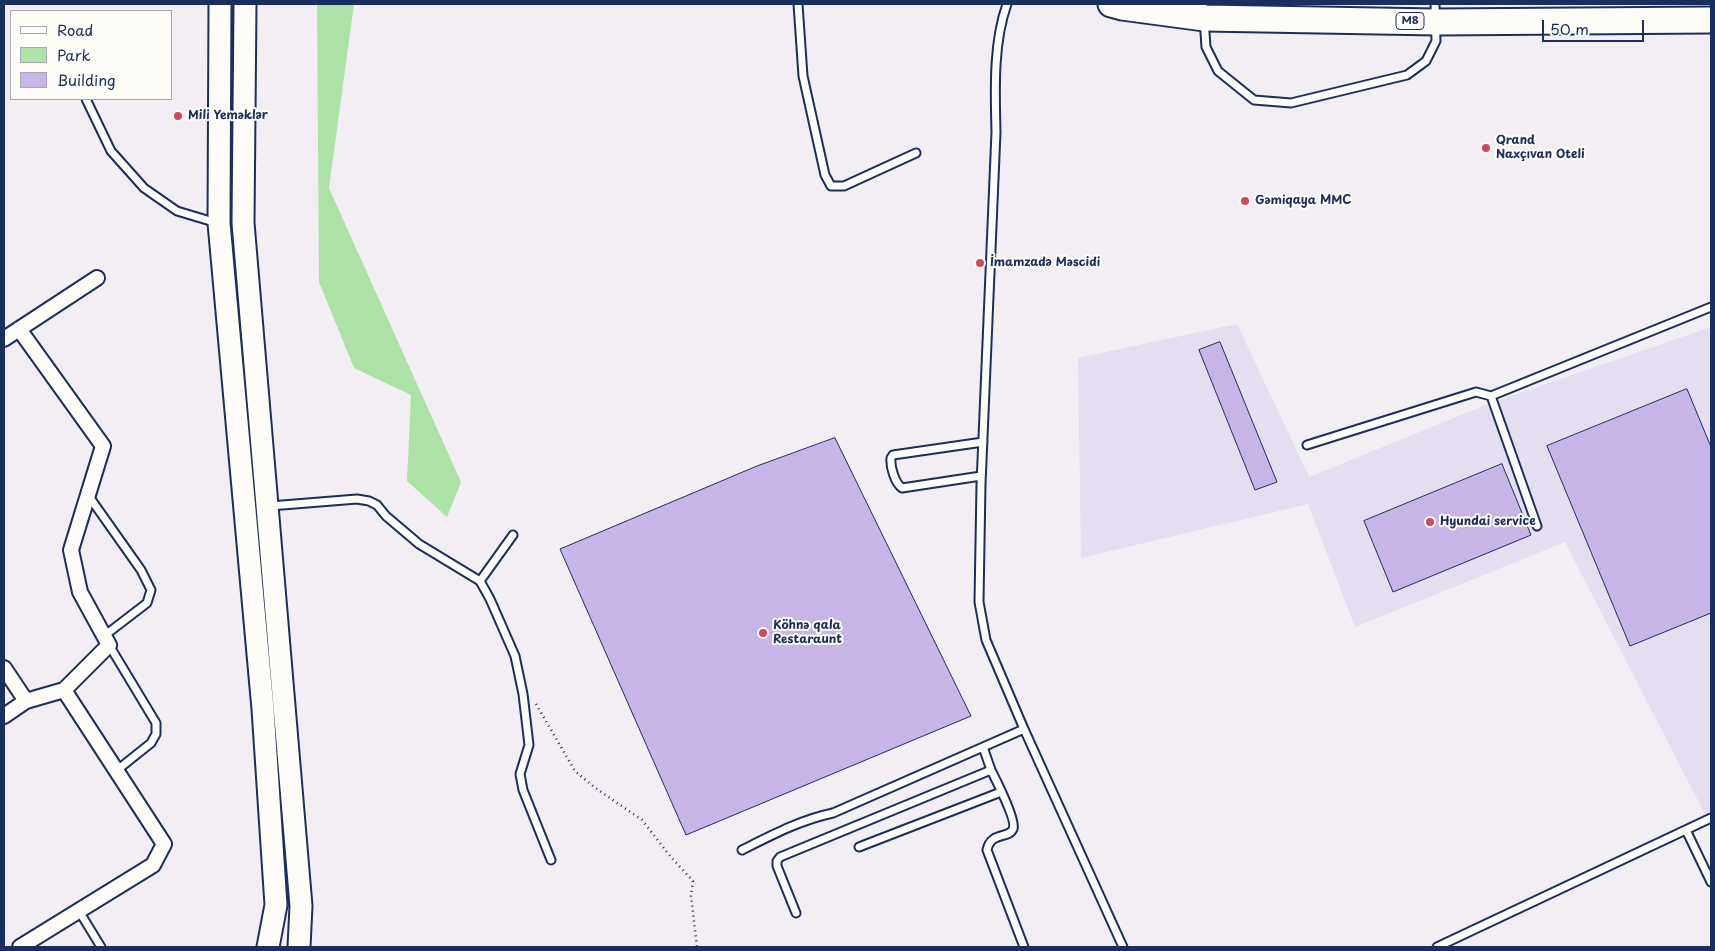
<!DOCTYPE html>
<html>
<head>
<meta charset="utf-8">
<style>
  body { margin:0 }
  #map { position:relative; width:1715px; height:951px; overflow:hidden; background:#f2eef4; font-family:"Playpen Sans",sans-serif }
  canvas { display:block }
  .frame { position:absolute; inset:0; border:5px solid #1b2f5e; pointer-events:none }
  .legend { position:absolute; left:10px; top:10px; width:162px; height:90px; box-sizing:border-box; background:#fdfcf7; border:1px solid #a3aaba; margin:0; padding:6px 9px; list-style:none; font-size:15px; color:#1b2f5e }
  .legend li { display:flex; align-items:center; gap:10px; height:25px }
  .legend b { width:25px; border:1px solid #a3aaba }
  .scale { position:absolute; left:1542px; top:20px; width:102px; height:22px; box-sizing:border-box; border:2px solid #1b2f5e; border-top:0; padding-left:6px; font-size:15px; line-height:18px; white-space:nowrap; color:#1b2f5e; -webkit-text-stroke:4px #fdfcf7; paint-order:stroke }
</style>
</head>
<body>
<div id="map">
<canvas width="1715" height="951"></canvas>
<div class="frame"></div>
<ul class="legend">
<li><b style="height:6px;background:#fdfcf7"></b>Road</li>
<li><b style="height:14px;background:#ace2a5"></b>Park</li>
<li><b style="height:14px;background:#c6b5e6"></b>Building</li>
</ul>
<div class="scale">50 m</div>
</div>
<script>
const ctx = document.querySelector('canvas').getContext('2d');
ctx.lineJoin = 'round';
function fill(path, color) { ctx.fillStyle = color; ctx.fill(path, 'evenodd'); }
function trace(path, color, width, dash) { ctx.strokeStyle = color; ctx.lineWidth = width; ctx.lineCap = dash ? 'butt' : 'round'; ctx.setLineDash(dash || []); ctx.stroke(path); }
function write(font, color, halo, rows, align = 'center') {
  ctx.font = font + ' "Playpen Sans",sans-serif'; ctx.lineWidth = 4; ctx.setLineDash([]); ctx.textBaseline = 'middle'; ctx.strokeStyle = halo; ctx.fillStyle = color; for (const [text, x, y, turn = 0] of rows) {
    ctx.save(); ctx.translate(x, y); ctx.rotate((+turn || 0) * Math.PI / 180); ctx.textAlign = isNaN(turn) ? turn : align; if (halo) ctx.strokeText(text, 0, 0); ctx.fillText(text, 0, 0); ctx.restore();
  }
}
fill(new Path2D(`
  M1237,324L1309,477L1491,403L1711,327V826L1565,542L1355,627L1308,504L1081,558L1078,358Z`), '#e5ddf0');
fill(new Path2D(`
  M317,4H354L329,188L461,482L447,517L407,481L411,395L354,368L319,282Z`), '#ace2a5');
const building = new Path2D(`
  M1220,342L1277,482L1255,490L1199,350Z
  M1687,389L1711,447V613L1630,646L1547,446Z
  M835,438L971,716L686,835L560,549L757,466Z
  M1502,464L1531,535L1393,592L1364,521Z`);
fill(building, '#c6b5e6');
trace(building, '#1b2f5e', 1);
const lane = new Path2D(`
  M798,4L803,76L825,175L831,186H844L916,153
  M1007,4C993,43 995,91 996,132L981,484L979,602L986,640L1024,729L1123,947
  M1203,4L1206,47L1218,71L1254,100L1291,103L1407,75L1426,61L1436,41L1435,4
  M86,99L111,151L144,188L177,211L217,223
  M1491,396L1537,526
  M1307,445L1476,392L1491,396L1711,307
  M981,476L902,488C895,483 890,467 891,458L893,455L983,442
  M88,495L141,570L151,590L147,603L104,636
  M270,506L357,499L369,501L377,505L386,516L419,544L480,581L490,599L515,656L523,694L529,745L520,774L523,790L551,860
  M480,581L513,535
  M109,645L156,723V734L151,743L116,771
  M991,770C996,780 1017,821 1013,829C1009,839 991,831 987,850L1024,947
  M1686,830L1711,882
  M859,847L1001,792
  M742,850C772,835 800,820 833,813L1024,729
  M79,911L101,947
  M796,913L777,866V861L780,857L991,770L983,747
  M1437,947L1711,818`);
const street = new Path2D(`
  M4,339L97,278
  M4,668L26,701
  M4,716L26,701L64,690L109,645L80,592L71,550L103,446L19,329
  M20,947L153,865L164,844L64,690`);
const primary = new Path2D(`
  M220,4L219,223L263,709L276,905L268,947
  M245,4L243,223L301,906L299,947`);
const highway = new Path2D(`
  M1111,4L1122,7L1204,18L1436,22L1711,20`);
trace(lane, '#1b2f5e', 11);
trace(street, '#1b2f5e', 18);
trace(primary, '#1b2f5e', 25);
trace(highway, '#1b2f5e', 29);
trace(new Path2D(`
  M536,704L575,771L594,787L642,820L670,856L693,881L691,896L697,947`), '#1b2f5e', 2.5, [1, 4]);
trace(lane, '#fdfcf7', 7);
trace(street, '#fdfcf7', 14);
trace(primary, '#fdfcf7', 21);
trace(highway, '#fdfcf7', 25);
for (const [x, y, r, color] of [
  [178,116,5,"#d1495b"],
  [1486,148,5,"#d1495b"],
  [1245,201,5,"#d1495b"],
  [980,263,5,"#d1495b"],
  [1430,522,5,"#d1495b"],
  [763,633,5,"#d1495b"]
]) { const dot = new Path2D(); dot.arc(x, y, r, 0, 2 * Math.PI); ctx.fillStyle = color; ctx.fill(dot); trace(dot, '#fdfcf7', 2); }
for (const [x, y, w] of [
  [1410,21,28]
]) { const box = new Path2D(); box.roundRect(x - w / 2, y - 8.5, w, 17, 4); ctx.fillStyle = '#fdfcf7'; ctx.fill(box); trace(box, '#1b2f5e', 1); }
write('bold 11px', '#1b2f5e', null, [
  ["M8",1410,21]
]);
write('bold 12px', '#1b2f5e', '#fdfcf7', [
  ["Mili Yeməklər",188,116],
  ["Qrand",1496,141],
  ["Naxçıvan Oteli",1496,155],
  ["Gəmiqaya MMC",1255,201],
  ["İmamzadə Məscidi",990,263],
  ["Hyundai service",1440,522],
  ["Köhnə qala",773,626],
  ["Restaraunt",773,640]
], 'left');
</script>
</body>
</html>
